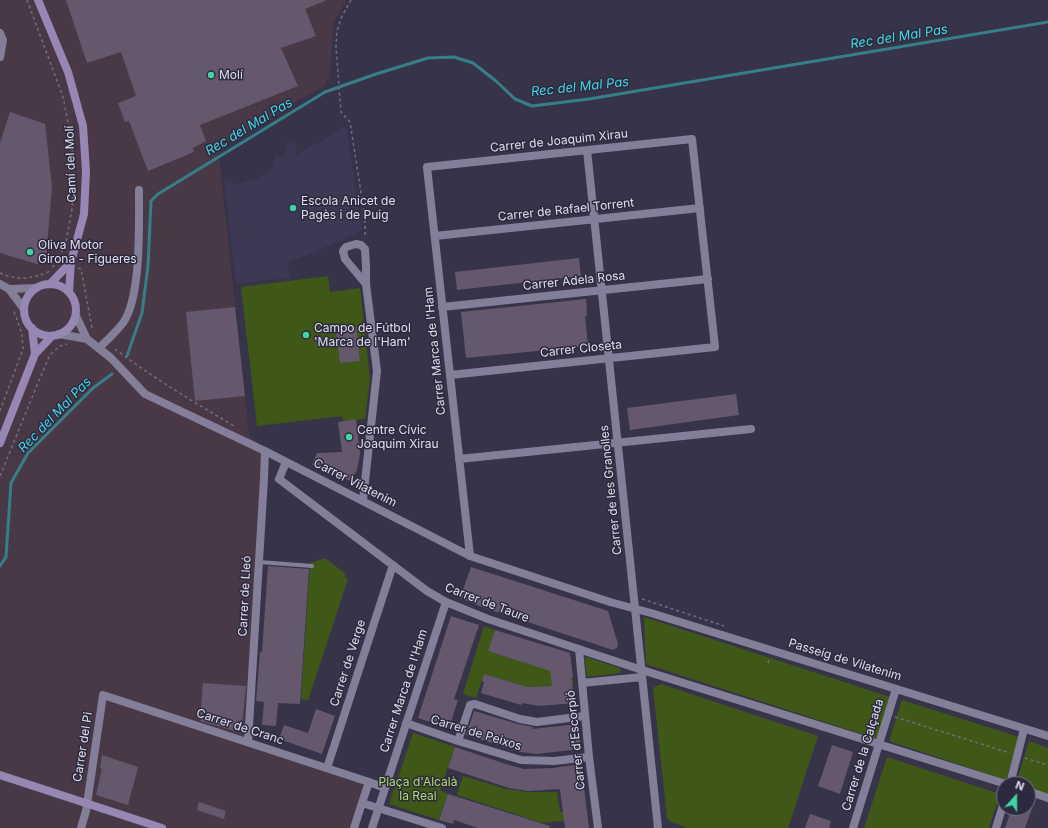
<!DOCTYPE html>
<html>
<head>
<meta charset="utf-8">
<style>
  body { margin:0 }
  #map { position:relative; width:1048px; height:828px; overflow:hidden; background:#373449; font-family:Inter,sans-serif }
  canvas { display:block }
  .north { position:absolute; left:996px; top:776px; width:40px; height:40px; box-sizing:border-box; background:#2d2a3f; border:1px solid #757284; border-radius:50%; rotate:21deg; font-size:11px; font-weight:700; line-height:16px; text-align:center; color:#e0deec }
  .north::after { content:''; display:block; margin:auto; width:14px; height:18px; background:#3fd4a2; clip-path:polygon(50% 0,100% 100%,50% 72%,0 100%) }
</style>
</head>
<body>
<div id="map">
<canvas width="1048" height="828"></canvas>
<div class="north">N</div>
</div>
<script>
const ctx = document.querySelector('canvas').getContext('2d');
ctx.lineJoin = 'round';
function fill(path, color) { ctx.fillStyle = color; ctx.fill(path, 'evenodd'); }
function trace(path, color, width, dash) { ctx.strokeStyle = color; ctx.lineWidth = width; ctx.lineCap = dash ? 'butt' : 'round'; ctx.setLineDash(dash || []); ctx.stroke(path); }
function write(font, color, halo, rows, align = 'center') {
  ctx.font = font + ' Inter,sans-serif'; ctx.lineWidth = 3; ctx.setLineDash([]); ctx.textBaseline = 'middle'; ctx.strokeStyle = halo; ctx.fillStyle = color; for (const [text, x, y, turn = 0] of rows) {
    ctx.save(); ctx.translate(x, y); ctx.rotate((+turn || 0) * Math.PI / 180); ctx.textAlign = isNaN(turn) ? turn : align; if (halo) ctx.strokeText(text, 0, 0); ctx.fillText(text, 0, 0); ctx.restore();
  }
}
fill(new Path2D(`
  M0,0H346L334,22L329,77L325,85L218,147L249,435L265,451L248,741L370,782L355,828H0Z`), '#493946');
fill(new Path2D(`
  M346,126L362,231L288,263L290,278L236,283L224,179L237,185L252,178L255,180L273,170L275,155L283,158L288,142L296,144L295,156Z`), '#3d3854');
fill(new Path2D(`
  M328,276L330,292L360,288L370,379L365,419L343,421L342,416L257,426L241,287Z
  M325,558L346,574L344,576L348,579L308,700L301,699L310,563Z
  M644,617L890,697L877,739L646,664Z
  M484,626L495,630L488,651L550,671L551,679L573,677V685L527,687L484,674L476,698L463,694Z
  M586,657L620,668L621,671L620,673L587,677L585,658Z
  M661,684L818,736L788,828H688L671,822L667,818L653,688Z
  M902,700L1019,737L1006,780L889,741Z
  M413,733L455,747L440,790L448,794L439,820L389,804Z
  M1029,741L1048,748V795L1028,789V784H1016Z
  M887,757L1000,794L989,828H864Z
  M463,776L506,789L527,792H557L560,812L586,810L587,818L542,823L457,795Z`), '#3f5817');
trace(new Path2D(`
  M127,356L142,313L148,266L151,201L158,194L325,92L376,74L428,58L454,57L473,63L496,81L515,99L532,106L589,99L1048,22
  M0,566L6,557L11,483L28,453L93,388L112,374`), '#367f88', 3);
fill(new Path2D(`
  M66,0H327L305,9L316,36L281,48L298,86L200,125L206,141L193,148L194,152L148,171L129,121L125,122L118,103L136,96L121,52L87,63Z
  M10,112L45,124L52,187L46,257L37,264L0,253V143Z
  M579,258L581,276L457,290L455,272Z
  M586,299L587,316H585L588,346L466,358L461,312Z
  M235,307L245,396L195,401L186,312Z
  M356,327L360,361L340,363L336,329Z
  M736,394L739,415L630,430L627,408Z
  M356,419L360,454L357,470L351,481L312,465L317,453L342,452L338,422Z
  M268,566L309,569L300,704L278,703L276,726L262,725L264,702L256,701L260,652H262Z
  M471,567L608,611L618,644L617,648L613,650L482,607L460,598Z
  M451,616L479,625L454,699L458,700L449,728L418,718Z
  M495,630L570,653L573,677H571L575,703L539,706L522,703L521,705L481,693L484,682L482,681L484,674L527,687L552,686L550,671L488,651Z
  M203,683L246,686L242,725L235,731L200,721Z
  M316,709L335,716L322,754L279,739L284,725L308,733Z
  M474,711L518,724L533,727L532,729L578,724L581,749L536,754L521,752L466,735Z
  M832,745L853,752L840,794L818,786Z
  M455,747L509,765L524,769L553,768L581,764L589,828H565L560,789L528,791L509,788L448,768Z
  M102,755L138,767L128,805L96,795L102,769L100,768Z
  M448,794L550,826L549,828H478L454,820L453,824L439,820Z
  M199,802L226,811L224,819L197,810Z
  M1012,808H1032L1025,828H1005Z
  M810,814L831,821L829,828H805Z`), '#65586d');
trace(new Path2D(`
  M27,0L63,97L71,137L74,170L72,209L66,242L57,261L52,268
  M351,0L342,16L337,31L336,47L341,112L350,122L365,218V237
  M78,268L81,269L92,328
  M0,273C18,281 32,279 50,271
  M115,349C153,378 194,402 234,426
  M0,411L23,349L22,335L16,316L13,310
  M0,476L40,378L50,355L60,346L67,344
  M642,599L724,626
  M768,663L769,659
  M895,717L1010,753
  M1025,758L1048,765`), '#706e80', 1.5, [3, 3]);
trace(new Path2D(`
  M259,562L312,566`), '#837f98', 4);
trace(new Path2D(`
  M0,33L3,40L0,57
  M587,150L658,828
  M435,236L700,208
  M0,284L9,289L24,309
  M9,289L36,288
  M442,307L708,279
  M76,316L87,339
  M59,334L87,339L111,358L145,394L265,451L470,556L610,602L651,613L1048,736
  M99,348C106,341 122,327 126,318C141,289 139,224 139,190
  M450,375L715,347L692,139L427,167C441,297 456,426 470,556
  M459,459L751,429
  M279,479L427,591L446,602L488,619L642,670L1006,784
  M279,479L286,462
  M363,500L377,371L366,284V266L365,249L361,245L356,244L346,247L343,251L345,259L366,284
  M579,649L589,757L598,828
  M582,683L642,677
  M406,723L458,741L521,760L554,761L589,757
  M458,741L470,705L475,704L520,719L537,722L585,716
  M248,742L264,479L265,451
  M327,768L393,565
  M1010,784L1024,729
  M385,788L369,782L362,803L442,828
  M1028,791L1048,798
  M81,828L86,811L103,695L369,782
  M354,828L362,803
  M372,828L446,602
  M853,828L896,689
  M996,828L1004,802`), '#837f98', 8);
trace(new Path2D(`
  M38,0L68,72L83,126L86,171L84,214L71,262L69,292
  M24 310a26 26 0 1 1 52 0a26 26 0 1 1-52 0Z
  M50,284L71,262
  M32,328L35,354
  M0,443L35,354L52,336
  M0,775L162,828`), '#9687b4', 8);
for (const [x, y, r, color] of [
  [211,75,4,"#3fd4a2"],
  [293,208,4,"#3fd4a2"],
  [30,252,4,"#3fd4a2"],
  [306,335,4,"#3fd4a2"],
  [349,437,4,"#3fd4a2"]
]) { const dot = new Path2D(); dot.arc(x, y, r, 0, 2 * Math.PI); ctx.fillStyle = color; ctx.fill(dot); trace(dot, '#2d2a3f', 1.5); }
write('12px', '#e0deec', '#2d2a3f', [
  ["Molí",219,75],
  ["Escola Anicet de",301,201],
  ["Pagès i de Puig",301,215],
  ["Oliva Motor",38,245],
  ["Girona - Figueres",38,259],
  ["Campo de Fútbol",314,328],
  ["'Marca de l'Ham'",314,342],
  ["Centre Cívic",357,430],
  ["Joaquim Xirau",357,444]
], 'left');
write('12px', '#e0deec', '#2d2a3f', [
  ["Carrer de Joaquim Xirau",559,141,-6],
  ["Camí del Molí",71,164,-92],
  ["Carrer de Rafael Torrent",566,210,-6],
  ["Carrer Adela Rosa",574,281,-6],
  ["Carrer Closeta",581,349,-6],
  ["Carrer Marca de l'Ham",435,351,-96],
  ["Carrer Vilatenim",355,483,27],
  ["Carrer de les Granolles",611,490,-96],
  ["Carrer de Lleó",245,596,-87],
  ["Carrer de Taure",487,603,21],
  ["Passeig de Vilatenim",845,660,17],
  ["Carrer de Verge",348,663,-72],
  ["Carrer Marca de l'Ham",404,691,-72],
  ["Carrer de Cranc",240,727,18],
  ["Carrer de Peixos",476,733,17],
  ["Carrer d'Escorpió",576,740,-96],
  ["Carrer del Pi",83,747,-81],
  ["Carrer de la Calçada",863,755,-73]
]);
write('12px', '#adde6c', '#2d2a3f', [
  ["Plaça d'Alcalà",418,782],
  ["la Real",418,796]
]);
write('italic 13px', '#44d5e6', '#2d2a3f', [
  ["Rec del Mal Pas",899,37,-9],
  ["Rec del Mal Pas",580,87,-6],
  ["Rec del Mal Pas",249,127,-31],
  ["Rec del Mal Pas",55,415,-46]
]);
</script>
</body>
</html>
